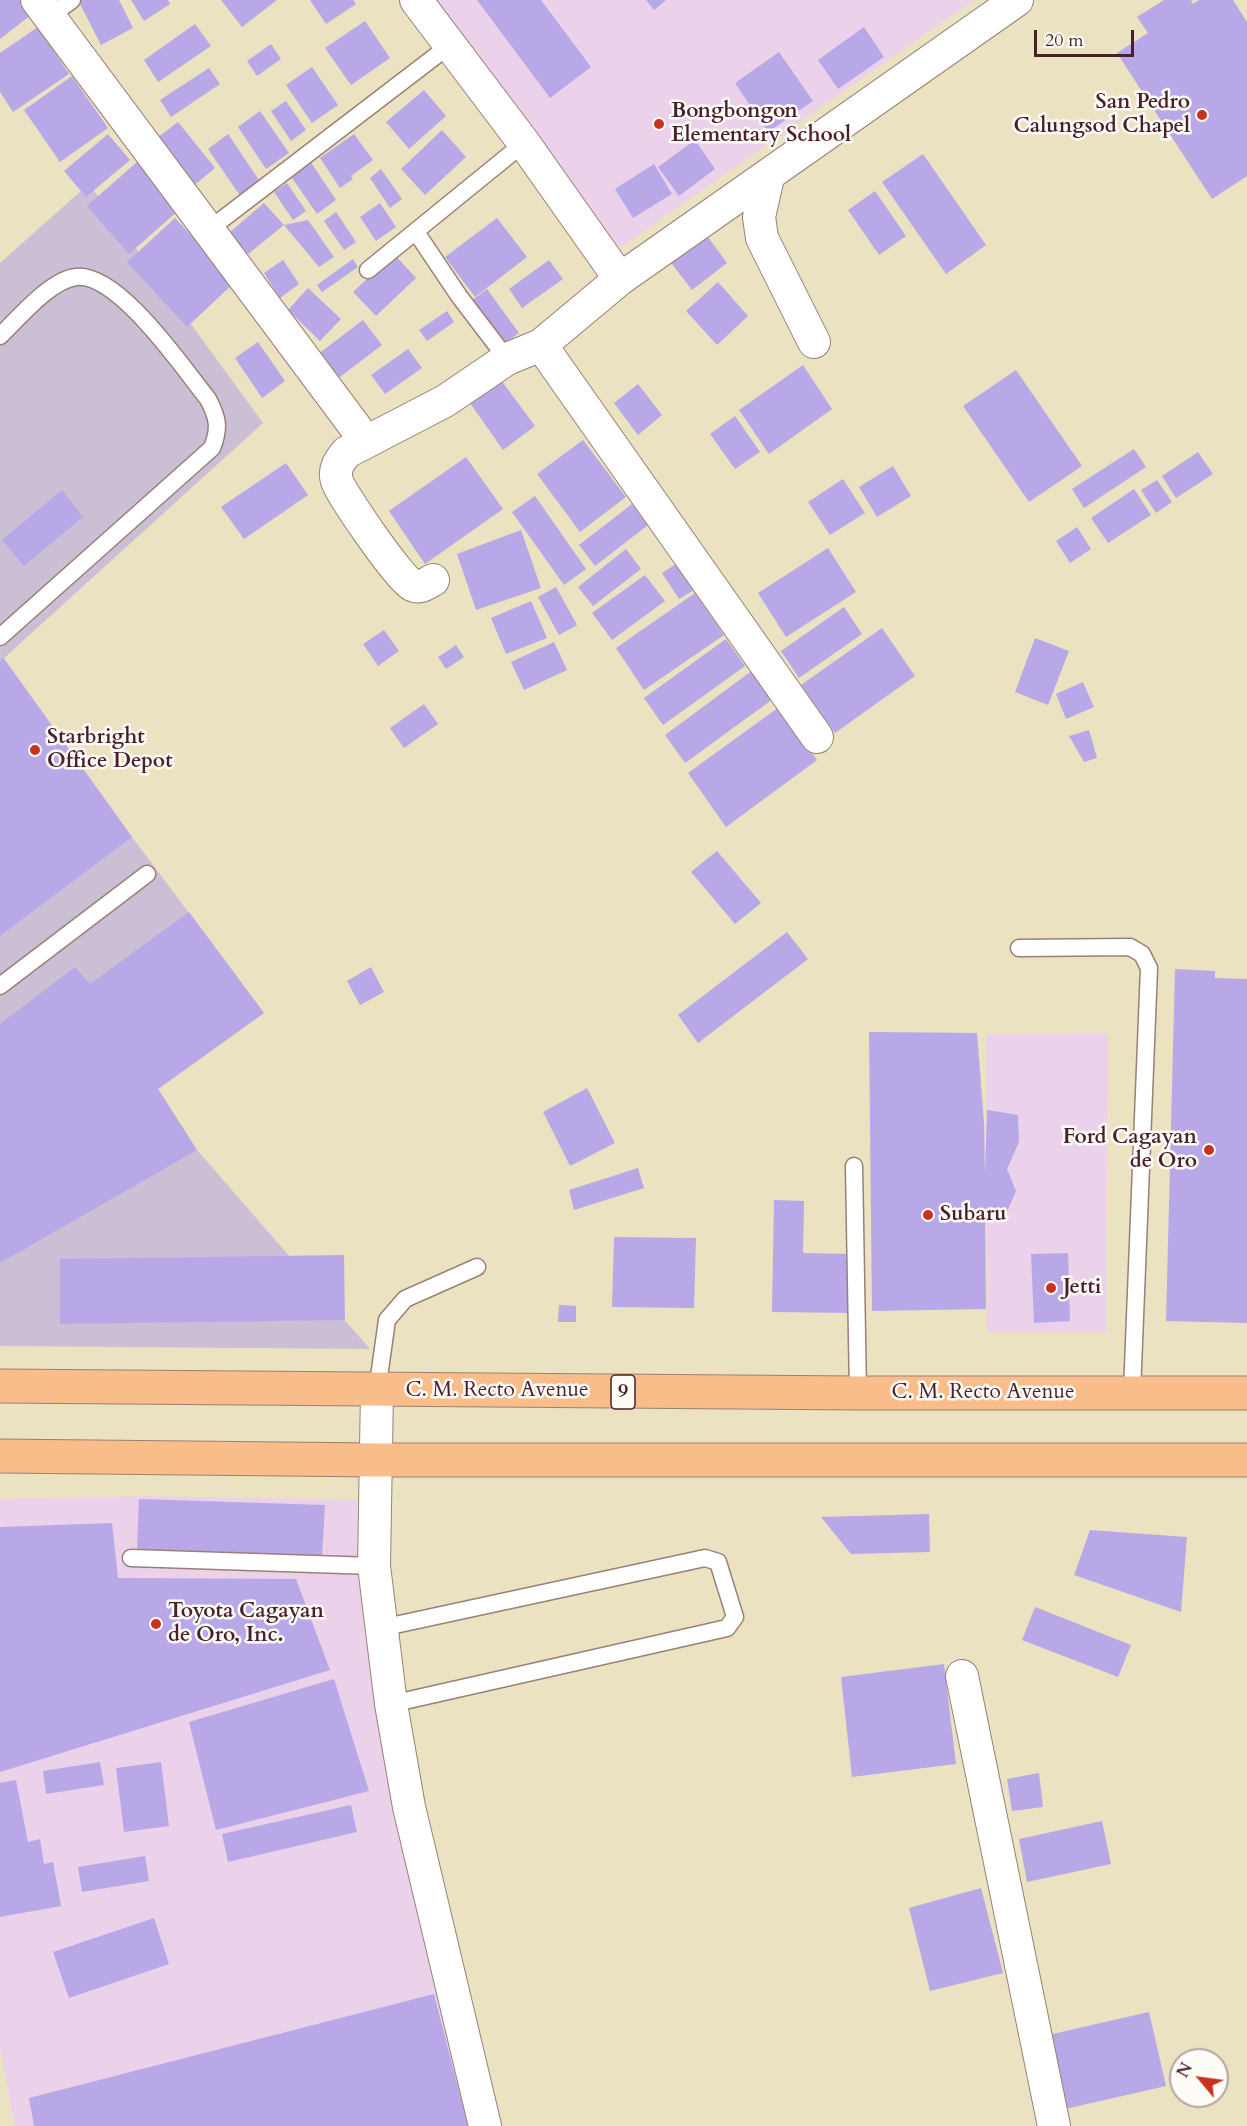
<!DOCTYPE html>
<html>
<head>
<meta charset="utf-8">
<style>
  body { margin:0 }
  #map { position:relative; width:1247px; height:2126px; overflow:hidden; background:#eae2c0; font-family:Cardo,serif }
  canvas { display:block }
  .north { position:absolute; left:1169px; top:2048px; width:60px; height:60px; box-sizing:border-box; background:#fdfcf7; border:2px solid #b5a4a5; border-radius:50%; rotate:299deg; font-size:16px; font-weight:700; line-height:24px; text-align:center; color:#4a1f2b }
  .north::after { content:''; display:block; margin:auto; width:21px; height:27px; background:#c8321e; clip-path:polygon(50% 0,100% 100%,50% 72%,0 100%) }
  .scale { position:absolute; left:1034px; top:30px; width:100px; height:27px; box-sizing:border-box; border:3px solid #4a1f2b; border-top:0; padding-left:8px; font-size:18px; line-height:21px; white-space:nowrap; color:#4a1f2b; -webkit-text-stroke:4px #fdfcf7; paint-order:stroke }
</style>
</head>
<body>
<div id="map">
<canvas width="1247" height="2126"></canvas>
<div class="north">N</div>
<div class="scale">20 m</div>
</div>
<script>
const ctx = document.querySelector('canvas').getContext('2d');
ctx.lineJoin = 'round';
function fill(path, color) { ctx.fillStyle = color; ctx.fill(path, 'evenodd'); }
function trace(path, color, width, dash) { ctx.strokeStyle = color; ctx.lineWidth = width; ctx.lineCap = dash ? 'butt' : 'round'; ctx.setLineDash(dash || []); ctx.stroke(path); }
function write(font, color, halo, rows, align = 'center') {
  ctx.font = font + ' Cardo,serif'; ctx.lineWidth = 5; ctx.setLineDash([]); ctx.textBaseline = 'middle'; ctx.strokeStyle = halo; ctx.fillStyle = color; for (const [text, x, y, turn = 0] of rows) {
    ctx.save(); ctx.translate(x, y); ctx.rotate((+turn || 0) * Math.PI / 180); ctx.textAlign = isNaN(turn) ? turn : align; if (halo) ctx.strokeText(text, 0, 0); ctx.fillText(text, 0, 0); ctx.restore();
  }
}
fill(new Path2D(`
  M421,0H974L620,248Z
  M1108,1033L1106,1332H987L986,1034Z
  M145,1496L356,1500L395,1774L484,2126H15L0,2049V1499Z`), '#ecd1ea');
fill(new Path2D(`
  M89,184L263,423L4,658L132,837L264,1013L158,1089L197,1150L370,1349L0,1346V263Z`), '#cbbfd5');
fill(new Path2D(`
  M0,0H21L32,14L0,39Z
  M78,0H119L133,28L101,45Z
  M131,0H168L170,4L144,21Z
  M221,0H277L242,27Z
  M310,0H353L356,4L326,24Z
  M477,0H541L591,67L550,98Z
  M646,0H666L654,10Z
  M1164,0H1191L1193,4L1199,0H1233L1247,22V176L1212,199L1117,53L1148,33L1137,17Z
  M365,21L390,58L351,85L325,48Z
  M195,24L211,46L158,82L144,60Z
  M38,27L69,74L13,112L0,92V53Z
  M864,27L884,57L838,89L818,60Z
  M271,44L281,59L257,76L247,61Z
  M779,52L813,101L768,132L735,83Z
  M312,67L338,105L312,123L286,85Z
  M209,68L220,84L171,117L160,100Z
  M72,76L108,128L60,162L24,110Z
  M424,90L446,116L409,149L386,122Z
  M286,101L306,130L291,141L271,111Z
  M260,111L289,153L266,169L238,127Z
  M178,122L215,168L191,188L153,141Z
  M442,130L466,157L425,195L401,169Z
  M108,134L130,160L86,197L64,171Z
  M228,134L261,183L241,197L208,149Z
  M354,134L373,160L351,176L353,179L340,188L320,158Z
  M695,140L715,169L679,196L658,167Z
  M923,154L986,245L946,274L882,182Z
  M138,161L180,209L129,254L87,206Z
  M310,161L336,200L317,214L290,175Z
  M654,164L672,194L633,218L615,189Z
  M381,169L402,199L390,208L370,178Z
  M287,183L306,211L293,220L274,192Z
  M875,191L906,236L879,255L848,210Z
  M264,203L284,225L247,255L229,233Z
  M380,203L396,227L376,241L360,217Z
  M336,212L356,242L344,250L324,221Z
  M175,218L235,282L187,327L127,262Z
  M497,218L527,257L475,297L445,257Z
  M308,220L334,257L319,267L284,225Z
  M705,233L727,263L692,290L669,260Z
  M394,254L416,278L376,316L353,292Z
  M353,259L358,267L322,292L317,285Z
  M283,260L299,284L280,298L264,273Z
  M549,260L563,279L522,308L509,289Z
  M718,282L748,316L717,345L686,311Z
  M308,288L341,319L320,341L288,310Z
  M487,289L519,333L500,347L468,303Z
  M447,311L454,322L427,341L419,330Z
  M363,320L382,345L332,383L313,358Z
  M258,342L285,381L262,398L235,358Z
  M408,349L422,368L385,394L371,375Z
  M803,365L832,409L769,454L739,410Z
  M1016,370L1082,466L1029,502L963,406Z
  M501,380L535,426L503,450L470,403Z
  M638,384L662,415L638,435L614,403Z
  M735,416L760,452L735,469L710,434Z
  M583,440L626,497L580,532L537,474Z
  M1134,449L1146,467L1084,508L1072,489Z
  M1198,452L1213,474L1176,498L1162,476Z
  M466,457L503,509L425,564L389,511Z
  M286,463L308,495L244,539L221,507Z
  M893,466L911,496L877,517L859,487Z
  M843,479L865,513L830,535L808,502Z
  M1157,480L1172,502L1156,513L1141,490Z
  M1134,489L1151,515L1108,543L1091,518Z
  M62,490L83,517L24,566L2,540Z
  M535,496L586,569L564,585L512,512Z
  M632,504L648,525L595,566L579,545Z
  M1077,527L1091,549L1070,563L1056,541Z
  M521,530L541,588L476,610L457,554Z
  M828,548L856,592L786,637L758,593Z
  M626,549L641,569L593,606L578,587Z
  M682,560L699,587L679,599L662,573Z
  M645,575L665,601L612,640L592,613Z
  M556,587L577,625L559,635L538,597Z
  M695,593L724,635L644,690L616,648Z
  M531,601L547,638L506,654L491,618Z
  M844,607L862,634L799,678L781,651Z
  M882,628L915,676L835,733L801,685Z
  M384,630L399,651L378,666L363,644Z
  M1035,638L1069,651L1048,705L1015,692Z
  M726,639L745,666L663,725L644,698Z
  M554,642L567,670L524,690L511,662Z
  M456,645L464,657L446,669L438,657Z
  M3,658L132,837L0,936V662Z
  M753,670L773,699L685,763L665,735Z
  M1083,682L1094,707L1066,719L1056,694Z
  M424,704L438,724L404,748L390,728Z
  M779,707L817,760L726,827L688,773Z
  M1089,730L1097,758L1084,762L1069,736Z
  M717,851L761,903L735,924L691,872Z
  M189,912L264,1013L158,1089L197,1150L0,1263V1024L75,967L90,984Z
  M787,932L808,959L698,1043L678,1015Z
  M371,967L384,992L360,1005L347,981Z
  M1175,969L1215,971V978L1247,979V1323L1166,1321Z
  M869,1032L977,1033L984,1122L985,1174L987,1110L1018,1115L1019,1142L1007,1169L1016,1191L1006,1214L985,1212L986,1309L872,1311Z
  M587,1088L615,1143L570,1166L543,1112Z
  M638,1168L644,1188L574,1210L569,1190Z
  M774,1200L804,1201L803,1253L852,1254L850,1313L772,1312Z
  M614,1237L696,1238L694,1308L612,1307Z
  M1068,1253L1070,1321L1034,1323L1031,1254Z
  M344,1255L345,1320L60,1324V1259Z
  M559,1305L576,1306V1322H558Z
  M139,1499L325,1505L322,1556L137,1549Z
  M929,1514L930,1552L851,1554L821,1517Z
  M112,1523L118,1578L296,1579L330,1670L0,1772V1527Z
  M1090,1530L1187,1537L1181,1612L1074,1575Z
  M1035,1607L1131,1645L1118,1677L1022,1640Z
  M944,1664L956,1764L852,1777L841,1677Z
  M334,1679L369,1791L216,1830L189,1722Z
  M100,1762L104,1785L46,1794L43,1771Z
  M161,1762L169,1826L124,1832L116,1768Z
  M1039,1773L1043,1807L1012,1811L1007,1779Z
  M16,1780L28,1842L40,1839L44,1864L53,1862L61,1906L0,1917V1783Z
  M351,1805L357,1832L228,1862L222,1834Z
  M1102,1821L1111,1864L1027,1882L1019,1839Z
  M145,1856L149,1881L82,1892L78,1867Z
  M981,1888L1003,1973L930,1991L909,1908Z
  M154,1918L169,1964L69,1998L53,1952Z
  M434,1994L468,2126H34L29,2098Z
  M1149,2012L1166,2086L1065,2109L1048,2035Z`), '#b8a8e8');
const service = new Path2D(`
  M50,16L72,0
  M207,231L450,45
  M416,232L459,296L507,359
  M368,270L524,143
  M0,336C18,319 50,280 76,277C118,272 183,368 208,399C218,418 220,428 212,448L0,637
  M1019,948L1130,947L1142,954L1149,968L1132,1392
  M0,986L147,874
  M854,1166L858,1393
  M377,1391L387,1320L405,1299L477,1267
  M131,1558L374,1566
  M381,1628L705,1558L718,1562L735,1617L727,1628L391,1704`);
const minor = new Path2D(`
  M37,0L365,440
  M416,0L524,143L620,279
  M768,177L759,217L762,238L814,342
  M541,345L817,737
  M433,580C426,584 420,589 412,585C401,581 341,494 337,481C333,469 340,460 347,452L445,401L507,359L541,345L620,279L1017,0
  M377,1391L374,1566L391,1704L409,1807L485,2126
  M962,1676L1054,2126`);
const trunk = new Path2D(`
  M0,1386L858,1393H1247
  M0,1456L376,1460H1247`);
trace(service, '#9a8076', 19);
trace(minor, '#9a8076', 34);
trace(trunk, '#9a8076', 35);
trace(service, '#fff', 16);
trace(minor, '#fff', 32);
trace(trunk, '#f8bd89', 33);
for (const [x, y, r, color] of [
  [1202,115,6,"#c8321e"],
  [659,124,6,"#c8321e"],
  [35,750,6,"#c8321e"],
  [1209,1150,6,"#c8321e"],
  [928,1215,6,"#c8321e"],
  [1051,1288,6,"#c8321e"],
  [156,1624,6,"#c8321e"]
]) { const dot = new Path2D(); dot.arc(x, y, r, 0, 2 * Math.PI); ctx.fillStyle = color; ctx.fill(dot); trace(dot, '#fdfcf7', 2); }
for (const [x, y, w] of [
  [623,1392,24]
]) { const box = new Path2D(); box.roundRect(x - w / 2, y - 17, w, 34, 4.5); ctx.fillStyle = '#fdfcf7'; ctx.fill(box); trace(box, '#4a1f2b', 1.5); }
write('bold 20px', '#4a1f2b', null, [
  ["9",623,1392]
]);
write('bold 21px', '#4a1f2b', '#fdfcf7', [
  ["San Pedro",1190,103,"right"],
  ["Calungsod Chapel",1190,127,"right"],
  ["Bongbongon",671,112],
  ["Elementary School",671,136],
  ["Starbright",47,738],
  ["Office Depot",47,762],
  ["Ford Cagayan",1197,1138,"right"],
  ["de Oro",1197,1162,"right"],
  ["Subaru",940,1215],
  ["Jetti",1063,1288],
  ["Toyota Cagayan",168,1612],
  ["de Oro, Inc.",168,1636]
], 'left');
write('21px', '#4a1f2b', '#fdfcf7', [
  ["C. M. Recto Avenue",497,1391],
  ["C. M. Recto Avenue",983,1393]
]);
</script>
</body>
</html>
